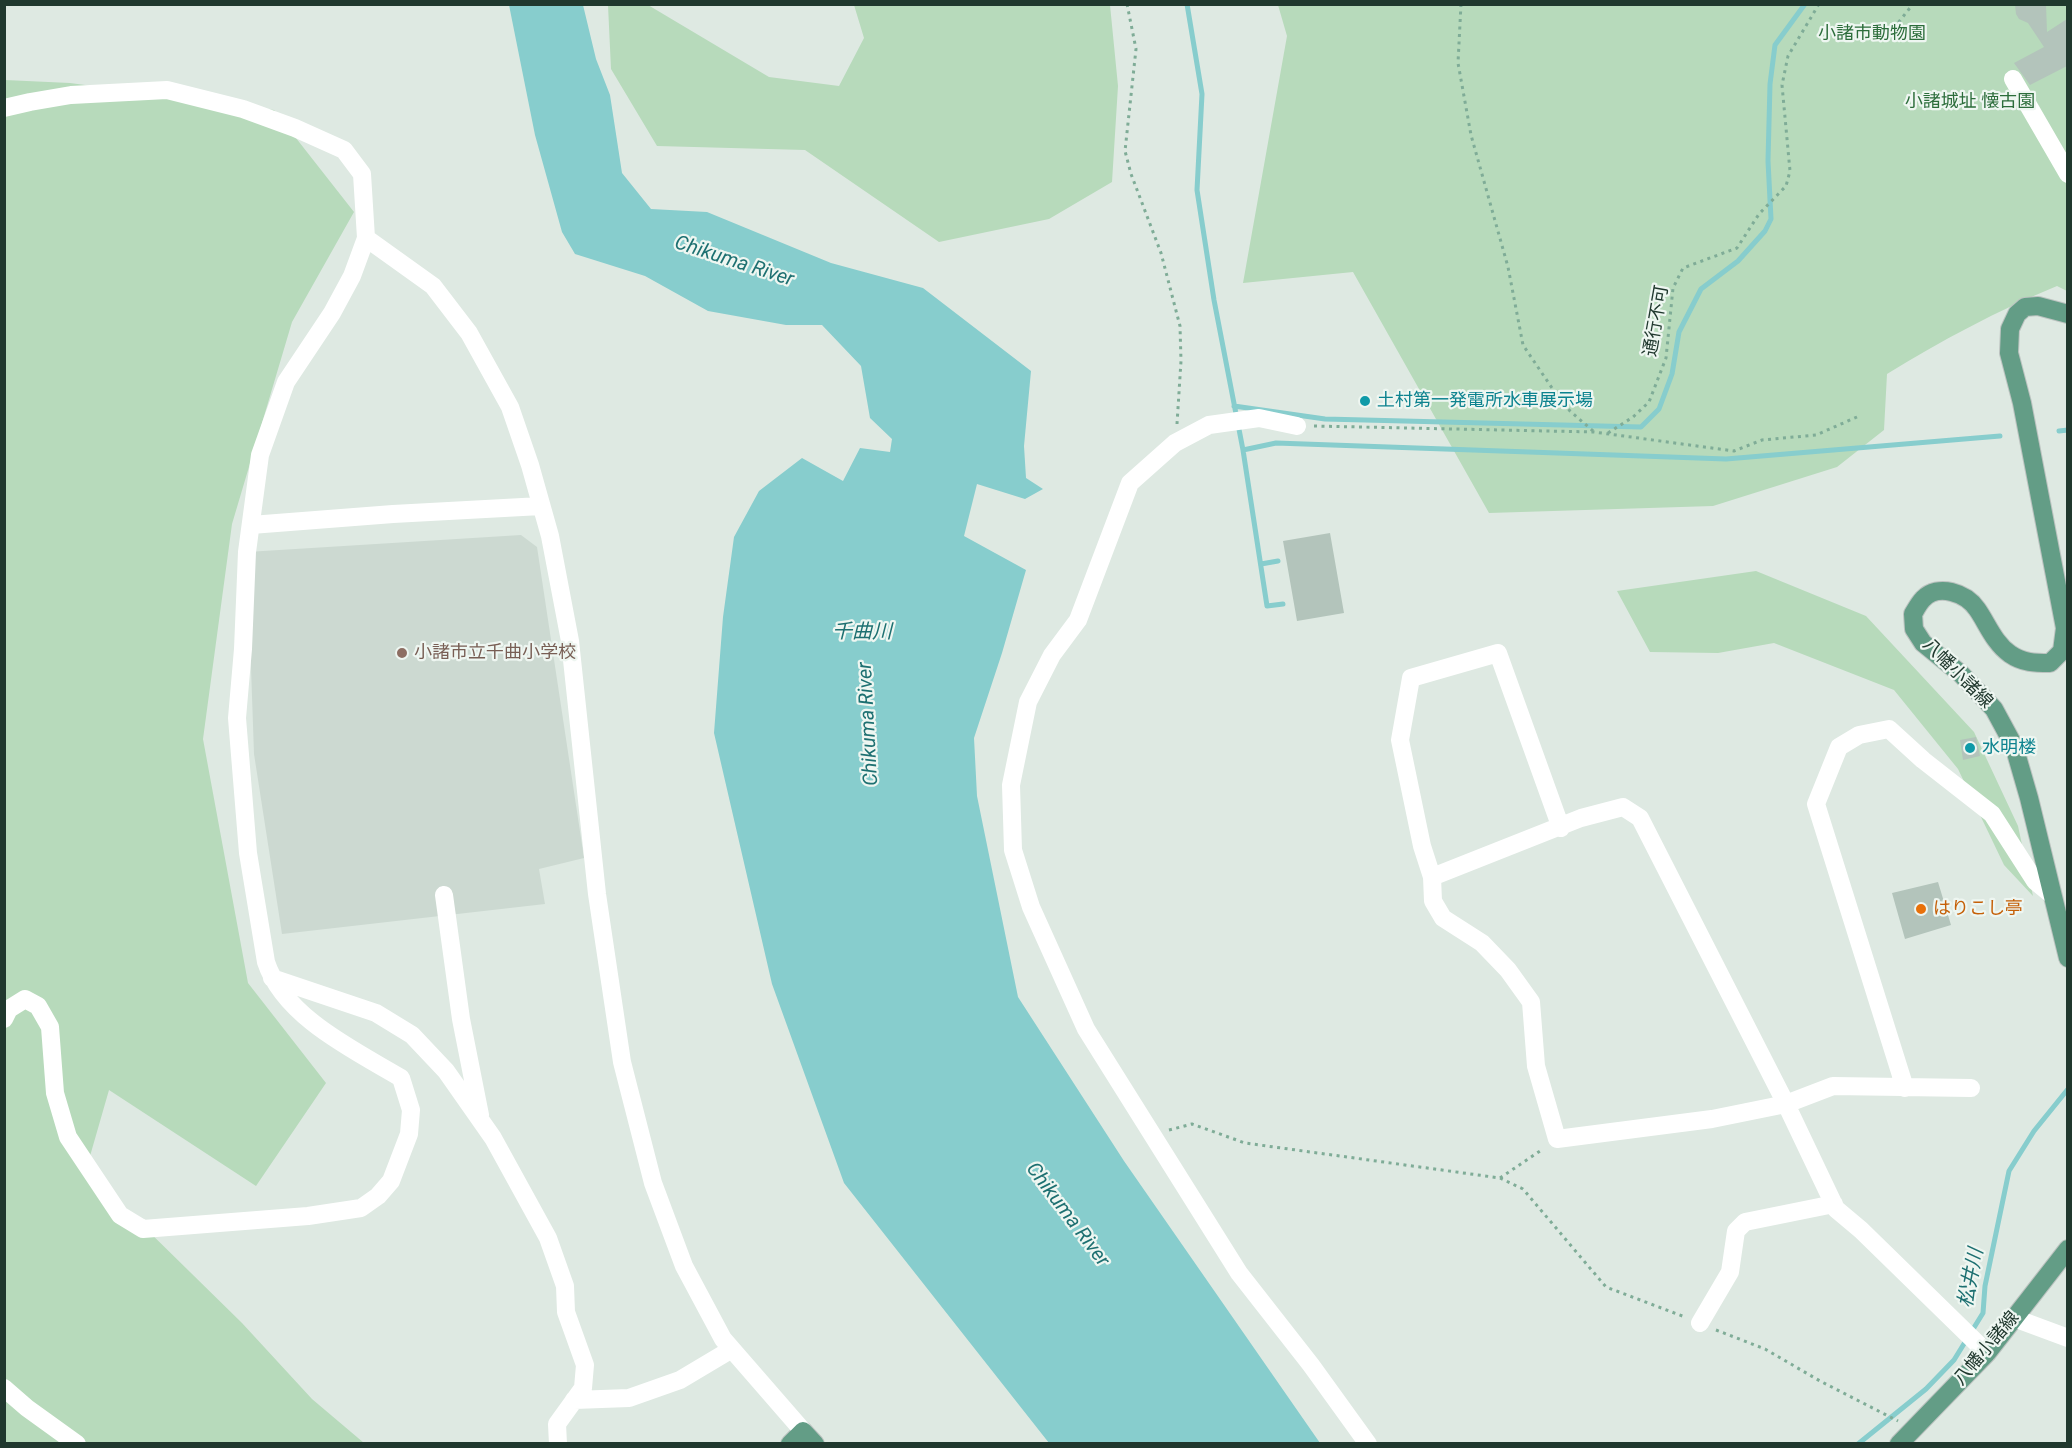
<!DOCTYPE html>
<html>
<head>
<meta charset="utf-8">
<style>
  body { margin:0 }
  #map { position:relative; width:2072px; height:1448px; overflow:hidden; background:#dee9e2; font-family:Roboto,sans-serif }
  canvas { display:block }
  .frame { position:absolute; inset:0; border:6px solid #20382e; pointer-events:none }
</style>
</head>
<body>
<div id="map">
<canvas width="2072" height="1448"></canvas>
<div class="frame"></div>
</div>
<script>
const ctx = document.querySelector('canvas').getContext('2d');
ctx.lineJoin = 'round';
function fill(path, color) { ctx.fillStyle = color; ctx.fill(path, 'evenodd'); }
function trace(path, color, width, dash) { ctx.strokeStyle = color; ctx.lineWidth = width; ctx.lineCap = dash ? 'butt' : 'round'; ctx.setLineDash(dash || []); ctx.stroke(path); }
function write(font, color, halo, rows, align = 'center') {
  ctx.font = font + ' Roboto,"Noto Sans JP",sans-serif'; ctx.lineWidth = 4.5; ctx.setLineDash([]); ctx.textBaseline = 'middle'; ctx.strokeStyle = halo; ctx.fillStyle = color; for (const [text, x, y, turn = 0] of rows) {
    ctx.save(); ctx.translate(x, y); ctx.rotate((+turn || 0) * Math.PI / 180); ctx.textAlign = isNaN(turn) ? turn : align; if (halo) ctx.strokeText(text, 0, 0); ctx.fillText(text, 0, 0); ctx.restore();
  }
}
fill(new Path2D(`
  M521,535L537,547L584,858L539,869L545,904L282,934L254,754L247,552Z`), '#ccd9d1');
fill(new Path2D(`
  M608,5H648L769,77L839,86L864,38L854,5H1110L1118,86L1112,182L1049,219L939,242L805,150L657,146L611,69Z
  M1278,5H2067V291L2057,286C1997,311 1942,340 1887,374L1884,430L1837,467L1713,506L1489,513L1353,272L1243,283L1287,36Z
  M5,80L70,83L274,110L354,212L292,322L232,524L203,739L248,983L326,1083L256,1186L109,1090L86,1170L242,1323L312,1399L364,1443L5,1444Z
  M1756,571L1866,616L1974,732L2018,826L2033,896L2004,865L1958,769L1894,690L1774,643L1718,653L1650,652L1617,591Z`), '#b7dabb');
fill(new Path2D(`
  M509,5H583L596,59L610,95L622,173L651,209L707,212L831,263L923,288L1031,371L1024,446L1026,478L1043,489L1025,499L977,484L964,536L1026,570L1002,653L974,738L977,796L1018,997L1124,1161L1320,1443H1049L844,1183L772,984L714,733L723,617L734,537L759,491L802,458L843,481L860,448L890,452L892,439L870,418L861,366L822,325H786L708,311L645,276L575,254L562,232L535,135Z`), '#87cdcd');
trace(new Path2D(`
  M1187,4L1202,94L1197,190L1214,300L1243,450L1267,606L1283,604
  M1234,406L1325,419L1641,427L1659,409L1672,374L1679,332L1701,289L1738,261L1765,231L1771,219L1768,161L1770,84L1775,45L1805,4
  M2059,431L2068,430
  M1243,450L1276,443L1726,459L2000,436
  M1261,564L1278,561
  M1858,1444L1926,1389L1954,1360L1983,1313L1985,1286L2009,1171L2034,1131L2068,1089`), '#87cdcd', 5);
fill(new Path2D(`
  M2015,4H2046L2047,32L2067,19V66L2030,85L2014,63L2044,47L2028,23L2019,19L2016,14Z
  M1330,533L1344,613L1297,621L1283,541Z
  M1976,737L1980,756L1963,760L1960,740Z
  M1938,882L1951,925L1905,939L1892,893Z`), '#b3c4bb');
const major = new Path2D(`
  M2068,314L2038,306L2025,307L2017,314L2010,329L2009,353L2022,403L2065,628L2062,651L2050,663C2035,663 2023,663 2010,654C1994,643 1987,623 1977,609C1966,593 1938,583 1923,599C1919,603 1916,609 1913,614L1914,629L1923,643L1961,674L1994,709L2014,746L2029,798L2068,958
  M790,1444L803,1431L815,1444
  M1899,1444L1987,1353L2068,1249`);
trace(major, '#bcc3c0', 20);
trace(new Path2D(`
  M1127,4L1136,49L1125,151L1131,174L1161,253L1180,326L1181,361L1177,424
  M1461,4L1458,63L1471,135L1508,267L1523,345L1554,391L1570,411L1593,431
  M1881,36L1894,28L1913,4
  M1314,426L1594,432L1734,451L1762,440L1816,435L1857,417
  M1608,433L1633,417L1649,402L1666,358L1673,288L1683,268L1737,248L1759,214L1786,186L1790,171L1782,85L1788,56L1819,4
  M1169,1130L1192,1124L1245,1143L1500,1178L1523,1189L1606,1287L1685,1317
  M1500,1178L1543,1149
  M1716,1330L1765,1349L1820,1381L1898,1421`), '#7fac97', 3, [3, 4.5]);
trace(new Path2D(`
  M2013,79L2068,174
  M4,108L30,102L71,95L167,90L243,109L295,128L344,150L362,174L366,238L352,276L332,313L286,382L260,455L247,552L243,649L237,718L248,853L266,962C284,1017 354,1050 401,1078L411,1110L409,1134L391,1181L378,1196L361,1208L308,1216L143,1229L120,1215L68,1137L55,1093L50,1027L38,1006L25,999L9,1009L4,1019
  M366,238L433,286L469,333L510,407L530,465L550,536L570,641L597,894L622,1062L653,1183L684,1266L723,1339L803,1431
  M1297,426L1259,418L1209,425L1175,443L1130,483L1078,620L1052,655L1028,702L1011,785L1013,850L1031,907L1086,1029L1239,1273L1311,1365L1368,1444
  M251,525L393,514L541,506
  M1561,828L1498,653L1411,678L1400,740L1422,846L1432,877L1433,901L1443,918L1482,943L1508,970L1531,1002L1536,1066L1557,1139L1712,1119L1786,1104L1833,1086L1971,1088
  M1432,877L1581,818L1623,807L1640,818L1786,1104L1836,1209L1861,1230L1987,1353
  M444,895L461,1019L480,1115
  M272,978L376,1013L412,1035L446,1071L493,1138L548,1238L565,1286L566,1312L585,1365L583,1388L557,1424L558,1444
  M1905,1088L1816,804L1839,747L1859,735L1889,729L1923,760L1992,814L2035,881L2052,895
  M2014,1318L2068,1338
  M1700,1323L1730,1272L1736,1231L1745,1222L1834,1204
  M4,1388L27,1408L77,1444
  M574,1400L629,1398L680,1380L732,1349`), '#fff', 18);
trace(major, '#639d86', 18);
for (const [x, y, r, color] of [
  [1365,401,6,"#0f9aa8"],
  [402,653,6,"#8d6e63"],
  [1970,748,6,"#0f9aa8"],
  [1921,909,6,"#e8710a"]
]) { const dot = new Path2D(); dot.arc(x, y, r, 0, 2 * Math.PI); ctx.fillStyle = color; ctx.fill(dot); trace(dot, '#eef6f1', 2); }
write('18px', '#2c6d3b', '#eef6f1', [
  ["小諸市動物園",1872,34],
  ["小諸城址 懐古園",1970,102]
]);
write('18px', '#20382e', '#eef6f1', [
  ["通行不可",1657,321,-80],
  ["八幡小諸線",1957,674,45],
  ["八幡小諸線",1987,1349,-50]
]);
write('18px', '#0d838f', '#eef6f1', [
  ["土村第一発電所水車展示場",1377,401],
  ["水明楼",1982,748]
], 'left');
write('18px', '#785e54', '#eef6f1', [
  ["小諸市立千曲小学校",414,653]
], 'left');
write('18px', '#c56008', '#eef6f1', [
  ["はりこし亭",1933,909]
], 'left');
write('italic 20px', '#1d7071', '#eef6f1', [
  ["Chikuma River",734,262,18],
  ["千曲川",862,633],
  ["Chikuma River",869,724,-93],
  ["Chikuma River",1067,1215,53],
  ["松井川",1972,1278,-79]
]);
</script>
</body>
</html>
